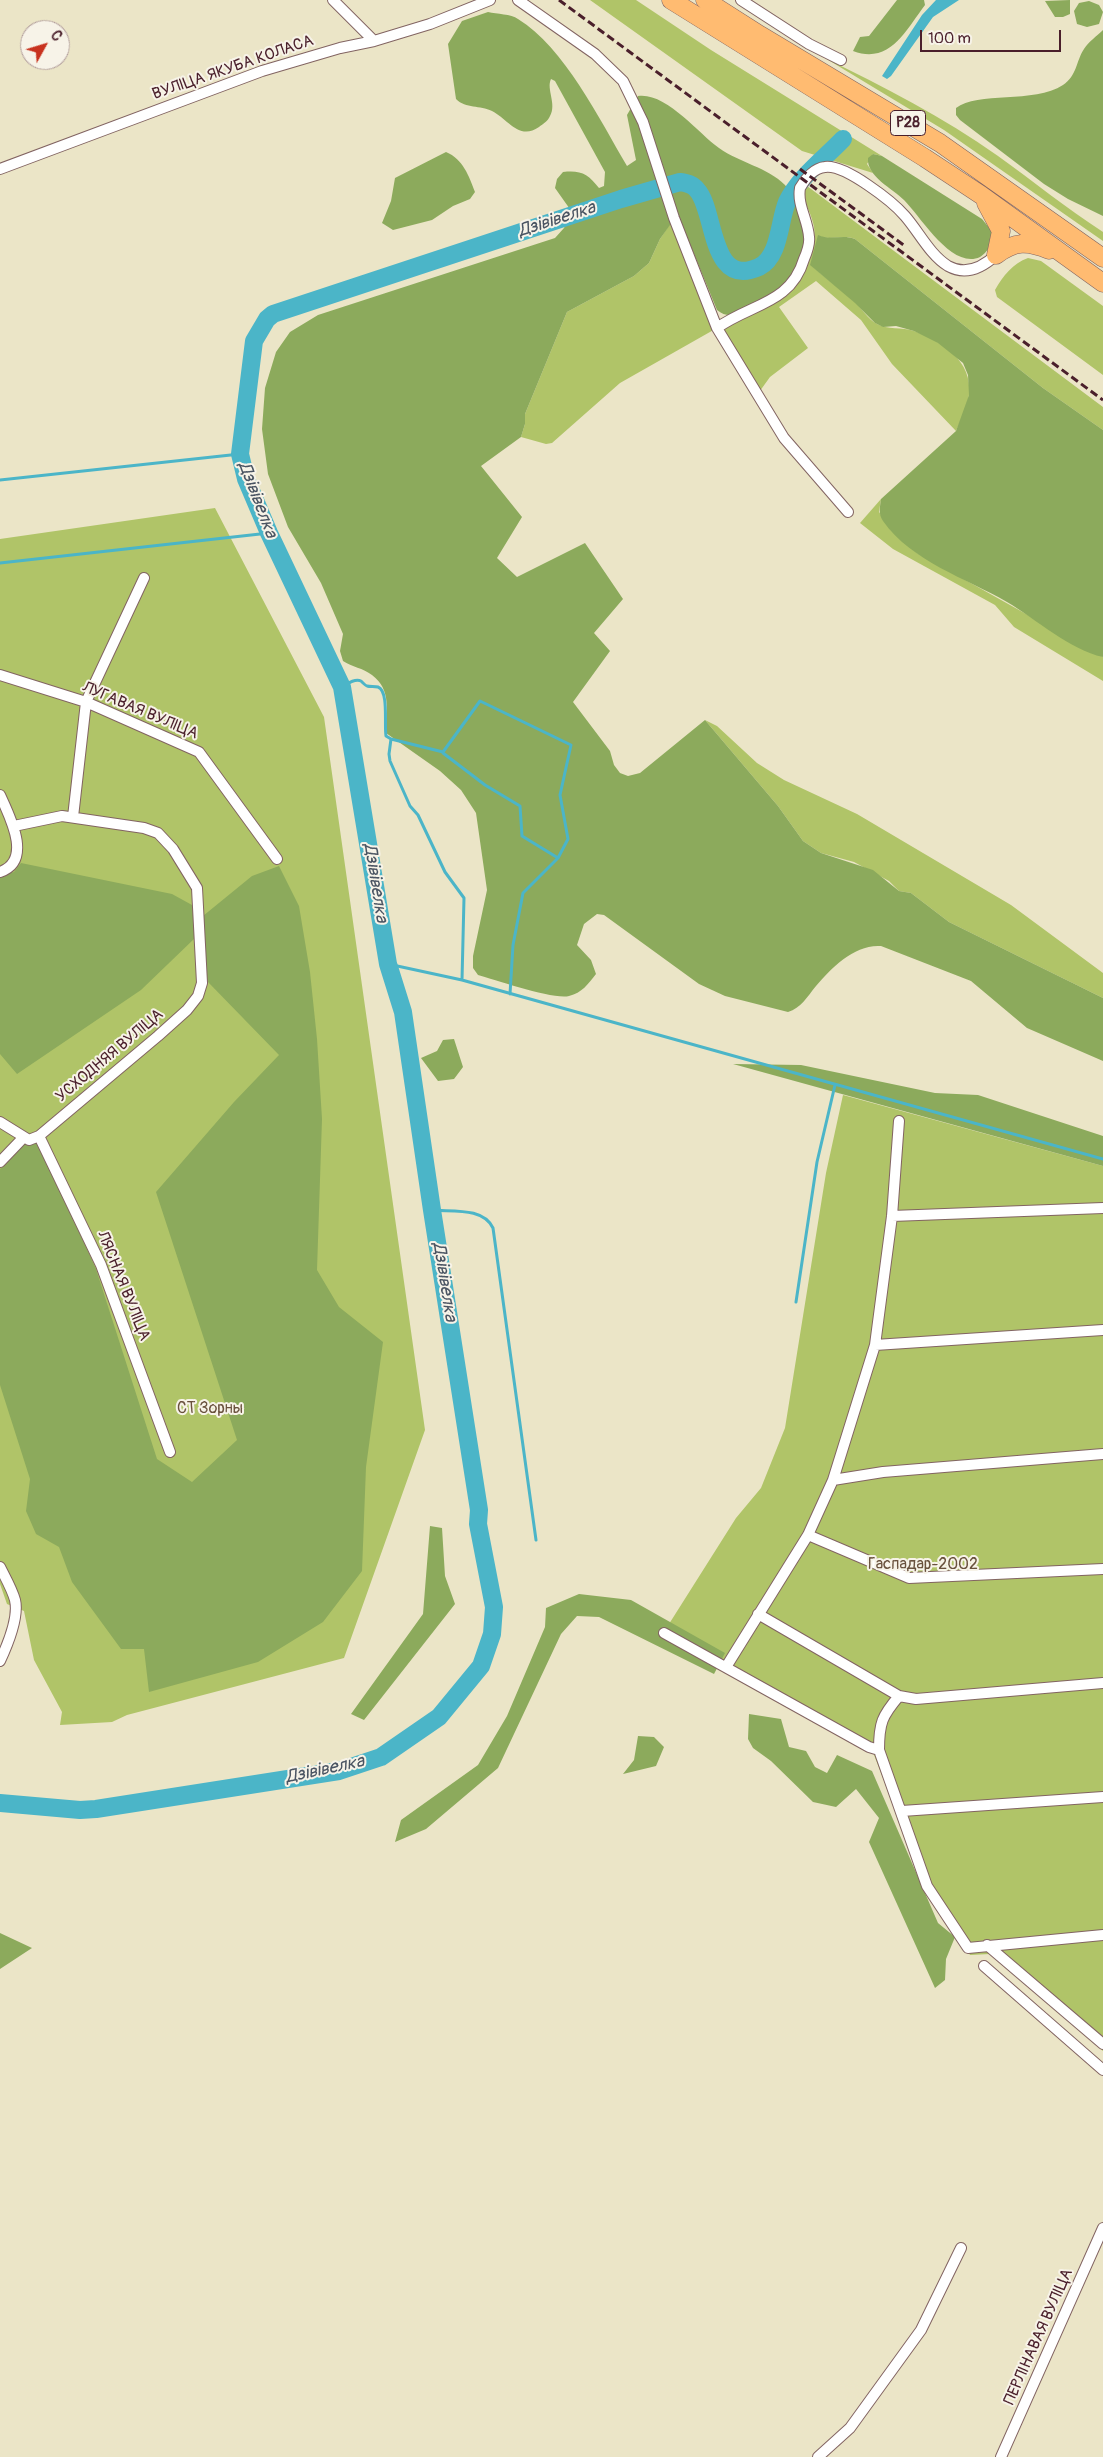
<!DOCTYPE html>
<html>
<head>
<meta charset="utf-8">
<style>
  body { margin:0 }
  #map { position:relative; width:1103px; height:2457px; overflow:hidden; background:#ebe5c7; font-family:Pangolin,sans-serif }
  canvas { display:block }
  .north { position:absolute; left:20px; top:20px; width:50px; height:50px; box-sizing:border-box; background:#f7f3e8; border:1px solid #b29e9c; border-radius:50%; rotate:51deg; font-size:14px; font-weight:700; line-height:20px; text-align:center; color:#4a1f2b }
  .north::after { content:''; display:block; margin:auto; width:18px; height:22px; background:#c8321e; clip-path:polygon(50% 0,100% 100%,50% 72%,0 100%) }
  .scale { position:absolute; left:920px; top:30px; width:141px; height:22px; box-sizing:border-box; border:2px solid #4a1f2b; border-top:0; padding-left:6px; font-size:15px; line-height:18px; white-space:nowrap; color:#4a1f2b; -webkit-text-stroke:4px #f7f3e8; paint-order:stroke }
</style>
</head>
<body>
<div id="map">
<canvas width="1103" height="2457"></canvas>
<div class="north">С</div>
<div class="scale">100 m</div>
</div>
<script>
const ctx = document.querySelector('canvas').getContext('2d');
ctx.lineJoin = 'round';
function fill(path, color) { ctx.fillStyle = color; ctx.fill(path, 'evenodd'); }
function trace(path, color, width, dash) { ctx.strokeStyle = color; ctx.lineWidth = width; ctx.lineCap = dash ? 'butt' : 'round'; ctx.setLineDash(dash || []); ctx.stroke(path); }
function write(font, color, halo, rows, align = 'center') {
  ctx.font = font + ' Pangolin,sans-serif'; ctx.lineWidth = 4; ctx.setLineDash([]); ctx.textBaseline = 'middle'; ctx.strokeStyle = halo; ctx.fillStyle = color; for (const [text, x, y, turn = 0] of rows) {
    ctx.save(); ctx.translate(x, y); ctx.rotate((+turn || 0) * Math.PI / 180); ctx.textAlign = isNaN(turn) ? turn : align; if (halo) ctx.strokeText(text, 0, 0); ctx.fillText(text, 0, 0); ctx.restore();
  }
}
fill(new Path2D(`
  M590,0H636L711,50L882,156L873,154L867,164L873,173L802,151Z
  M825,58C884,87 943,117 998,156C1033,181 1066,208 1103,232V241L944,130Z
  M807,186L1103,407V430L1043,388L855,239C843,234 831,241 819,236L811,265C825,278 841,289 855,302C862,309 868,319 877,324C887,330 902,327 914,331C942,341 973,361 969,395C967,407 961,420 956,431L892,364L861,320L816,281L779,307L808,348L770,377L757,395L721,327L790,292C805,275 817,249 814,227C812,215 805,204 802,193Z
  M674,218L717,328L620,383L552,443L546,444L521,437L525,424V414L567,312L634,276L649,263L660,239Z
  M1028,258L1041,261L1103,306V375L997,297L995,290C1003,276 1013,263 1028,258Z
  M881,499L879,512L893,532L917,553L1103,657V681L1014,627L995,605L893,549L860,523Z
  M215,508L324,717L425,1430L344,1658L127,1715L112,1722L60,1725L62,1712L34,1660L24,1611L7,1604L0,1584V539Z
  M705,720L717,726L757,763L784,780L857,814L1011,905L1103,973V998L949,922L911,893L899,891L889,881L854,862L821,853L803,841L778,806Z
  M843,1095L1103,1166V2051L990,1954L970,1955L927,1892L869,1742L732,1666L669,1624L736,1518L761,1488L785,1428L826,1173Z`), '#b0c468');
fill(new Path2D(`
  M897,0H924L925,5C906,30 890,65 853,51L860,37L869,36Z
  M1070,0V14L1063,17H1055L1045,1Z
  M1089,1L1099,5L1103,12L1099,24L1087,27L1077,24L1074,11L1079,3Z
  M488,12C497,14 511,14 518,19C564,47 600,120 627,166L636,160L627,115L638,96C666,92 698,133 719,148C740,163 767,167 785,185C794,195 809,232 807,245C806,253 794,276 789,283C781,294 766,300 754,305C741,312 730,321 717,310L680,220L675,218L660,239L649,263L634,276L567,312L525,414V424L521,437L481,466L522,517L497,558L517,577L585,543L623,599L594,633L610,651L573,702L610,751L614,765L620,773L628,776L640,773L705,720L778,806L803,841L821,853L873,870L899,891L911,893L949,922L1103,998V1061L1027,1028L971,981L881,946C855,944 832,967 816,986C807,997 801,1008 788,1012L725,996L699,984L604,915L597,914L584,924L577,945L591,960L596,974C588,984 582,993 569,996C554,1000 496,980 478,975L473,968V956L487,890L476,813L461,790L440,771L386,733C386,711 392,690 372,675C363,668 352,667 343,661L340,651L343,634L321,583L288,527L268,474L262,429L265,388L276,352L290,332L318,315L555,238L564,228L572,212L555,188L557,179L563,172C581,170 588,174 599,188L604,186L605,172L555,81L551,79C546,89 557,104 550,116C548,121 543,124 539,127C519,141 508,119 492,111C480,105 466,109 456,99L448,44L462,21Z
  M1103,30V216L1068,199L1044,184L960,120L956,115V108C977,91 1034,104 1063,85C1077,76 1076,61 1084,49C1088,42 1097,36 1103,30Z
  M446,152C463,159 469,176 475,192L470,199L453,206L432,220L393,230L382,223L391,201L395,178Z
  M873,154L882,156L982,219L991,230V246C988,249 984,255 980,257C952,270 921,217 904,200C893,189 866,176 868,158Z
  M818,235C831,241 842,234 855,239L1043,388L1103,430V657C1070,650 1036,619 1007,602C966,578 912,562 883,521C878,514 880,507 881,499L956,431L969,395L968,375L963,363L938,343L914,331L896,326L883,327L875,323L855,303L810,265Z
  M21,863L172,894L192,905L195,938L141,990L17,1074L0,1054V876L14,872Z
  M279,866L299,906L310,972L317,1039L322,1119L317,1270L339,1307L383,1342L366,1467L362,1571L323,1622L258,1662L149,1692L144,1649H121L72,1582L59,1547L36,1534L26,1511L30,1479L0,1385V1169L29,1140L38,1141L96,1269L157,1459L192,1482L237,1440L156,1192L234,1102L279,1055L208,982L203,947V916L252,876Z
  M454,1039L463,1067L454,1079L438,1081L421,1058L437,1051L443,1040Z
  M733,1064L801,1065L935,1093L978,1095L1103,1136V1166Z
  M430,1526L442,1528L445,1576L455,1604L364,1720L351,1714L423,1614Z
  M579,1594L631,1600L725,1653L714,1674L599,1617L577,1616L561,1634L498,1768L426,1829L395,1842L401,1820L478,1765L507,1716L545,1627L546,1608Z
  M749,1714L781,1719L789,1747L806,1751L815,1767L827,1773L837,1755L872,1771L938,1923L955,1937L946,1959L945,1980L935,1988L869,1842L879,1818L856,1789L836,1807L813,1802L771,1761L753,1748L748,1739Z
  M638,1736L654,1737L664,1747L656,1766L623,1774L634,1760Z
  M0,1933L32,1948L0,1969Z`), '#8caa5c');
fill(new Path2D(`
  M936,0H959L933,17L891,76L887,79L882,76L922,15Z`), '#4bb5c8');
trace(new Path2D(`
  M0,480L240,454
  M0,563L269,533
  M342,687C347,684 355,678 361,681C361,681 366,686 367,686C370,687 375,686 378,687C389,691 384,725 386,736L391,739L389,754L390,761L410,806L418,815L445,872L464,898L462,980
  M391,739L443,752L480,701L571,745L560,795L568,839L558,858L523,893L513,945L510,994
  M443,753L485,785L520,806L522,836L558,858
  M388,964L462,980L1103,1159
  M432,1210C452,1212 483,1207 493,1228L536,1540
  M796,1302L817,1162L835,1085`), '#4bb5c8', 3);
trace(new Path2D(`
  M0,1803L80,1810L96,1809L339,1771L381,1757L439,1717L481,1666L492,1634L494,1607L478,1524L479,1510L432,1210L403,1012L388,964L342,687L269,533L246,479L240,454L254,341L267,319L273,314L621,199L680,182C687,183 693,184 697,190C716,210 709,289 759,267C780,257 779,221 787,202C799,177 824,159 843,139`), '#4bb5c8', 18);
const minor = new Path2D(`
  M333,0L374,41
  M518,0L595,54L623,81L643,122L674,218L717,328L784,438L848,512
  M741,0L809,44L841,60
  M0,169L262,71L340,48L374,41L430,24L490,0
  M717,328C750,304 791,304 804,259C807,252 810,244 809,237C808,220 797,205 800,188C805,179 814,168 825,167C845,164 893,202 905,216C919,232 930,255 948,266C966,276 983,267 996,255
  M0,675L86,702L199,752L277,859
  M0,795C10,817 33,861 0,872
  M73,817L86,702L144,578
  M0,1122L29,1140L39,1136L158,1036L187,1010L198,996L202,983L197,888L173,849L158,833L144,828L62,816L14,826
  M39,1136L101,1265L170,1452
  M0,1162L24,1137
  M892,1216L1103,1208
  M875,1345L1103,1330
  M833,1480L883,1472L1103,1454
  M808,1535L909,1578L1103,1569
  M0,1567C5,1577 12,1589 15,1600C19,1617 7,1646 0,1661
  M758,1614L899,1696L916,1699L1103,1683
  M664,1633L869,1747L879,1750
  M726,1667L808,1535L833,1480L875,1345L892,1216L899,1121
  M899,1696C882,1716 879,1723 879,1750L927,1886L968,1948L1103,1935
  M902,1811L1103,1797
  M987,1945L1103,2044
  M984,1966L1103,2070
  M818,2457L850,2428L921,2330L961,2248
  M1001,2457L1103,2228`);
const trunk = new Path2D(`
  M671,0L925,158L981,195L1103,283
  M705,0L760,35L940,143L1103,258
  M986,203L1001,231L996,255
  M996,255C1015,241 1027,241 1049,250`);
trace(minor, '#826462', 12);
trace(trunk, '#826462', 19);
trace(minor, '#fff', 10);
trace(trunk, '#ffbb71', 18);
trace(new Path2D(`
  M559,0L1103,400
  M800,169L905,246`), '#4a1f2b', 3, [8, 4]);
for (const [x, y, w] of [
  [908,123,35]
]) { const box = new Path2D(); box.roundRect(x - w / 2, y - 12.5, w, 25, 4); ctx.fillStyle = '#f7f3e8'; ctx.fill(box); trace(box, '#4a1f2b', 1); }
write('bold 15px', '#4a1f2b', null, [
  ["Р28",908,123]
]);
write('16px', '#4a1f2b', '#f7f3e8', [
  ["ВУЛІЦА ЯКУБА КОЛАСА",233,68,-19],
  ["ЛУГАВАЯ ВУЛІЦА",140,711,23],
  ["УСХОДНЯЯ ВУЛІЦА",110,1056,-40],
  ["ЛЯСНАЯ ВУЛІЦА",123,1286,68],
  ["ПЕРЛІНАВАЯ ВУЛІЦА",1039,2337,-66]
]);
write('16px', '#69513d', '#f7f3e8', [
  ["СТ Зорны",210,1409],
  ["Гаспадар-2002",923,1565]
]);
write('italic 18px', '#4a5462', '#f7f3e8', [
  ["Дзівівелка",557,220,-18],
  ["Дзівівелка",257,500,69],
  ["Дзівівелка",375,883,81],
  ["Дзівівелка",444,1282,81],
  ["Дзівівелка",325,1770,-12]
]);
</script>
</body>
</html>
